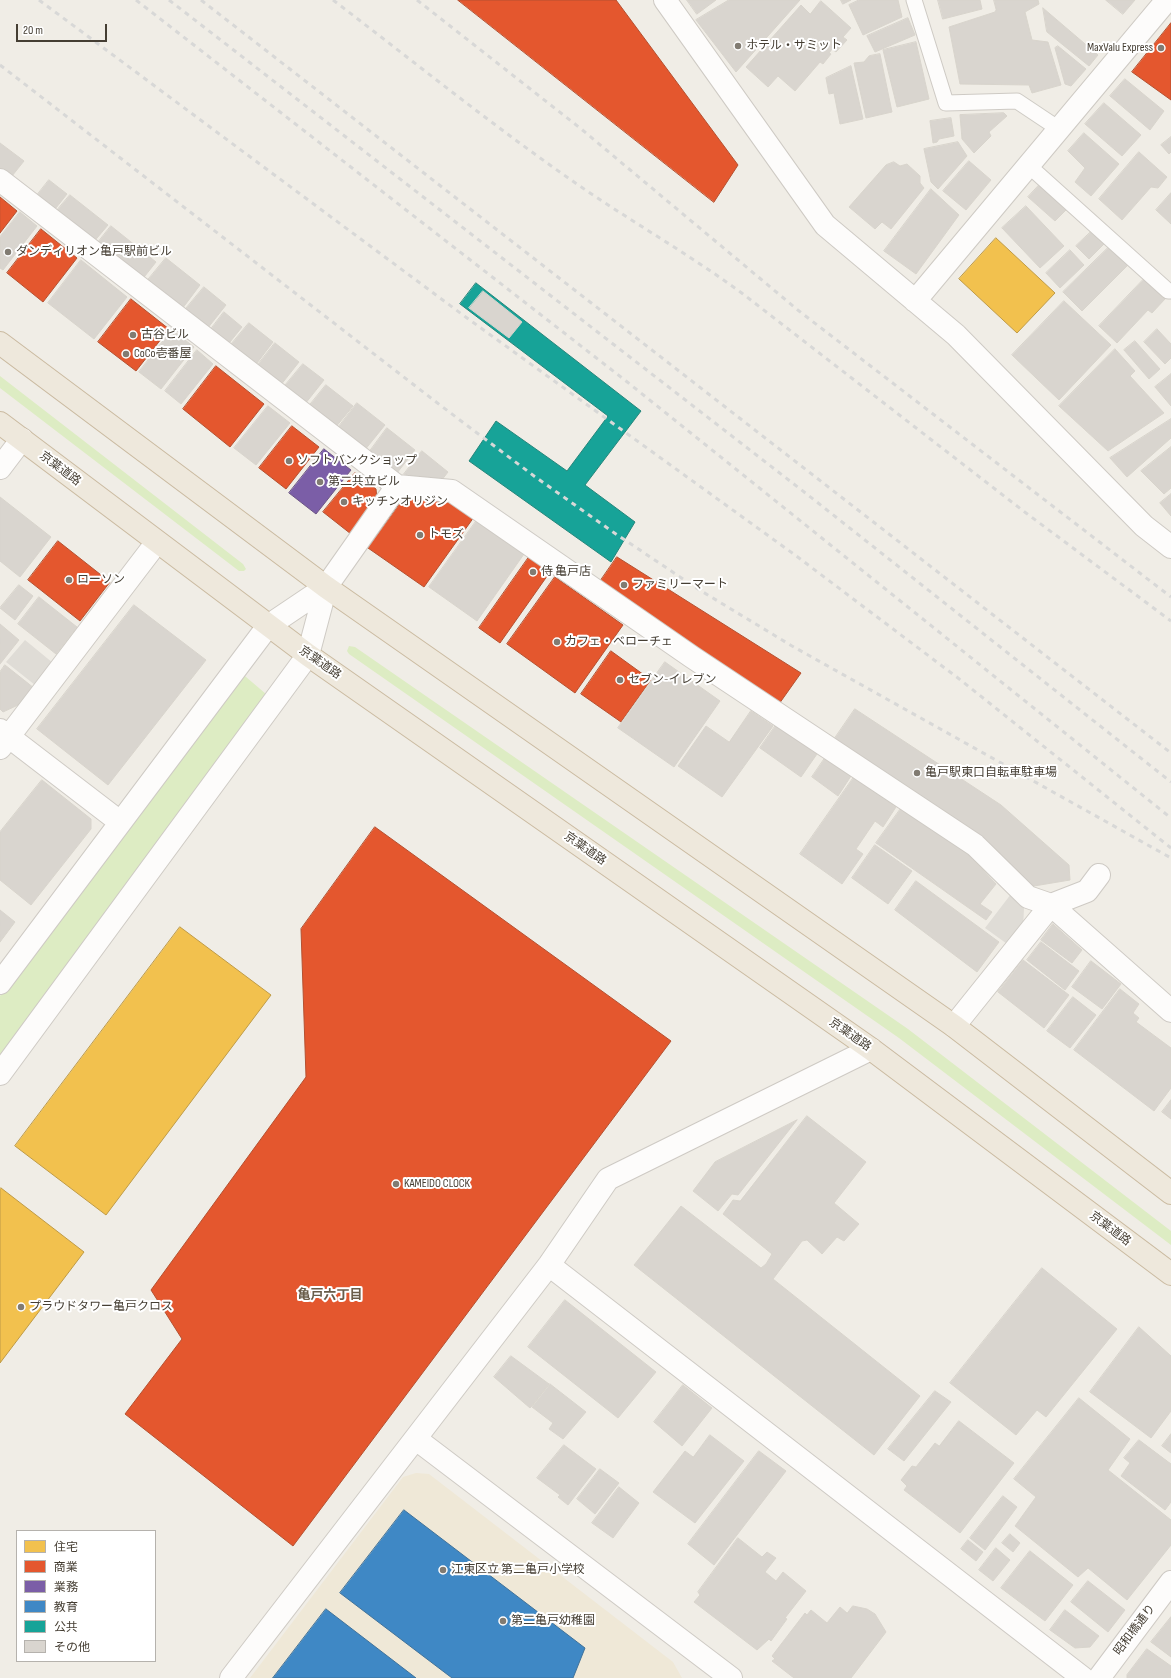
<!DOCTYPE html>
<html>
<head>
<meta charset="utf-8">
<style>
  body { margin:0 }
  #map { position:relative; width:1171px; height:1678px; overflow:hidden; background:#f0ede6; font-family:"Sofia Sans Condensed","Noto Sans JP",sans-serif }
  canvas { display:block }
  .legend { position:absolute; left:16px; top:1530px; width:140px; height:132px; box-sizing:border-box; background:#fff; border:1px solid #b5b2ad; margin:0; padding:5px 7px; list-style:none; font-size:12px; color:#453e33 }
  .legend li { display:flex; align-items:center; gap:8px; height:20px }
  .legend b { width:20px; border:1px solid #b5b2ad }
  .scale { position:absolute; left:16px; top:24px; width:91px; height:18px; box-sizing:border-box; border:2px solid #453e33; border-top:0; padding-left:5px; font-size:12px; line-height:14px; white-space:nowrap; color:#453e33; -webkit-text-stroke:3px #fff; paint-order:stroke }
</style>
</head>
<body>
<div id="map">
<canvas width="1171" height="1678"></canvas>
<ul class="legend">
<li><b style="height:11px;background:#f2c14e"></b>住宅</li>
<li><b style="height:11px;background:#e4572e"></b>商業</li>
<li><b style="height:11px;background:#7b5ea7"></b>業務</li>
<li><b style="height:11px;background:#3f88c5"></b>教育</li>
<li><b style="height:11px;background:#17a398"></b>公共</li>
<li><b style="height:11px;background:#d9d5cf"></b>その他</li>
</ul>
<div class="scale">20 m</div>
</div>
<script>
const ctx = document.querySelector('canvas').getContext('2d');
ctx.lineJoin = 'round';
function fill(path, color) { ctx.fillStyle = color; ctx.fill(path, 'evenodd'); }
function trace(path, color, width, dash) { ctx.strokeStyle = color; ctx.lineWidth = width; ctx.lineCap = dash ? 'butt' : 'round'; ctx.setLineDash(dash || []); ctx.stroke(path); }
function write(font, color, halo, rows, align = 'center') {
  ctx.font = font + ' "Sofia Sans Condensed","Noto Sans JP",sans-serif'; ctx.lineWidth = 4; ctx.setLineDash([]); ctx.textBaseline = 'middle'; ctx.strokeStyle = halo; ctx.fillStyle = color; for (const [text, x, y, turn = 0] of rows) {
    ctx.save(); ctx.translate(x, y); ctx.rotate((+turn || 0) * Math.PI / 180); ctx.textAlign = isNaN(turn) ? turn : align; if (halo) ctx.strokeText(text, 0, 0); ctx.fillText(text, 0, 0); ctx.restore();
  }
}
fill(new Path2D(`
  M416,1473L429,1474L673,1662L682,1678H250L403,1477Z`), '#efe8d7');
fill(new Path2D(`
  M0,376L243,564L246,569L244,571H239L0,388Z
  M349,646L355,647L908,1029L1171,1231V1245L899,1038L349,654L347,651Z
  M239,671L266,694L0,1055V996Z`), '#ddecc3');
fill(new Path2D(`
  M25,640L53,663L35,685L6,662Z
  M1011,894L1024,908L1023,930L1010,946L985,928Z`), '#dfdcd6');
const homes = new Path2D(`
  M996,238L1055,293L1017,333L959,279Z
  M180,927L271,995L106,1215L15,1146Z
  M1,1188L84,1252L0,1363V1189Z`);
fill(homes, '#f2c14e');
trace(homes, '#be9a46', 1);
const shops = new Path2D(`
  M458,0H616L738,165L714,202Z
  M1171,23V100L1132,72Z
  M0,197L17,211L0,233Z
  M41,229L77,258L43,302L7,273Z
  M131,299L169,329L136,371L98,342Z
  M216,366L264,404L230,447L183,409Z
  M292,426L319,447L286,489L259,468Z
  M355,473L376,489L377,500L351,534L323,512Z
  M407,494L446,498L474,517L424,587L368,548Z
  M58,541L110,582L80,621L28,580Z
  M529,557L550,572L500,643L479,628Z
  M617,557L801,673L779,704L599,583Z
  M555,577L623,625L575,693L507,644Z
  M611,651L651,680L621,722L581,694Z
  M375,827L671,1041L293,1546L125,1414L182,1339L151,1290L306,1077L301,929Z`);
fill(shops, '#e4572e');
trace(shops, '#b45030', 1);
const offices = new Path2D(`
  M324,449L351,470L316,514L289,493Z`);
fill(offices, '#7b5ea7');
trace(offices, '#6b5484', 1);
const schools = new Path2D(`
  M404,1510L585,1648L573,1678H452L340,1593Z
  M326,1609L416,1678H273Z`);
fill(schools, '#3f88c5');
trace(schools, '#417299', 1);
const public = new Path2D(`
  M476,283L641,411L585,485L635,522L611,562L469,461L496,421L567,471L608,416L460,304Z`);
fill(public, '#17a398');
trace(public, '#25857a', 1);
const building = new Path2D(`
  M687,0H716L697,14Z
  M729,0H800L736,72L696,20Z
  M841,0H851L843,4Z
  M859,0H898L902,17L863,35L849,5Z
  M938,0H980L982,9L943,19Z
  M994,0H1038L1039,4L1025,12L1032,40L1048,42L1061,85L1032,93L1029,85L960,84L949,27L995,12L996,10Z
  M1106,0H1135L1123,14Z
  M821,1L851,28L843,37L847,40L836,52L832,49L829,53L831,54L823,64L820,62L795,91L778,76L768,87L746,67L801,5L810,14Z
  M1043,8L1098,55L1089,66L1047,32Z
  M908,18L915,35L875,52L867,36Z
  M916,42L929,99L897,107L883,50Z
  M1058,46L1086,69L1071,86L1065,84L1055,48Z
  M880,54L892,112L866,118L854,63L864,62L869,56Z
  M851,66L863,119L840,124L834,93L829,94L826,78Z
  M1125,79L1164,111L1150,130L1110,96Z
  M1104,103L1141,135L1122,156L1085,124Z
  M1004,113L1007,116L989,132L991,136L974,153L962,139L960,115Z
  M951,118L954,136L939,139L937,142L933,143L930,121Z
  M1084,133L1119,164L1091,196L1075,182L1085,168L1068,151Z
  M1171,137V152L1169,154L1161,145Z
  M958,142L967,156L938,189L931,182L924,149Z
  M0,143L24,161L8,181L0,175Z
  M1139,152L1167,177L1158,188L1151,187L1122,220L1099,199Z
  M969,161L991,180L966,210L943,191Z
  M894,162L900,166L907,164L920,176V183L924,188L891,229L882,222L875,229L849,207L886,165Z
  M49,180L67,194L52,213L34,199Z
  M1043,181L1069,207L1055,221L1028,197Z
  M931,189L959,215L916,274L884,251Z
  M1171,193V224L1156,210Z
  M70,195L108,225L92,244L54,214Z
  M1026,206L1064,246L1040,268L1002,228Z
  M20,212L37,226L3,270L0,268V237Z
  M111,226L156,262L141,281L96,245Z
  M1095,228L1107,241L1089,259L1076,246Z
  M1111,245L1129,264L1082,311L1063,292Z
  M1070,250L1084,265L1060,288L1046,273Z
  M166,258L200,285L182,309L147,281Z
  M81,260L127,297L94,339L48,303Z
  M1144,279L1165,299L1152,313L1148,310L1117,343L1099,326Z
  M204,287L226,305L207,329L184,311Z
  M483,291L522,322L509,338L469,308Z
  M1064,301L1111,345L1059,400L1012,355Z
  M224,312L242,327L226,347L208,333Z
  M249,323L273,342L254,367L229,347Z
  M1157,329L1171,344V358L1165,364L1144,342Z
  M172,330L194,347L161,389L139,372Z
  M1135,341L1160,369L1149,379L1124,350Z
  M275,343L299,362L280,386L256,367Z
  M1115,349L1135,371L1130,376L1164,413L1108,451L1059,406Z
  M197,350L213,364L181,404L165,391Z
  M303,364L324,380L305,404L283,388Z
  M1171,374V406L1155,387Z
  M326,385L353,406L335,428L309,406Z
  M357,403L385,425L364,451L337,429Z
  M268,406L290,423L256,465L234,448Z
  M1171,419V438L1127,477L1110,458Z
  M387,428L415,450L397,473L370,451Z
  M1171,447V488L1164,494L1141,471Z
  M422,451L448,472L441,481L404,474Z
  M1171,494V516L1160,503Z
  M0,497L51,537L20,577L0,561Z
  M477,520L524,554L477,621L429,587Z
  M19,585L33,596L15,620L0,608Z
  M39,597L77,627L56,654L18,624Z
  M134,605L206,660L108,785L37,729Z
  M0,624L19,640L0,664Z
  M665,662L720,701L674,767L618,728Z
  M5,665L34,688L18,705L3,712L0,709V672Z
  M855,709L1001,805L1069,865L1070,880L1028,887L833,741Z
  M751,711L773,726L722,797L678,766L706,726L729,742Z
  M776,725L817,754L801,777L760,748Z
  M825,758L851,776L838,796L812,777Z
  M854,777L896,807L883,827L875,821L856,849L863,854L842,884L800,854Z
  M42,780L91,819V829L31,905L0,880V832Z
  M902,807L968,854L996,884L980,904L992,912L986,920L876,843Z
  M875,845L912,871L888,904L852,878Z
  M916,881L999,942L977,972L895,910Z
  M0,910L15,922L0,942Z
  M1053,924L1082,950L1072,963L1041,940Z
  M1041,942L1079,971L1065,990L1027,960Z
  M1023,960L1069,995L1044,1028L998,992Z
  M1091,961L1121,984L1102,1009L1072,987Z
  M1120,989L1139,1004L1133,1013L1139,1018L1136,1022L1171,1048V1088L1154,1111L1074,1050Z
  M1073,997L1096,1015L1070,1048L1047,1031Z
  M1171,1100V1119L1162,1112Z
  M807,1116L866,1162L834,1203L859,1224L844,1241L837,1237L822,1254L807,1240L802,1241L773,1279L920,1396L874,1455L634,1265L681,1206L761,1268L766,1264L772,1254L723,1214L733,1200L740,1201Z
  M797,1120L738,1195L732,1194L718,1211L693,1191L715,1162Z
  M1042,1268L1117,1329L1046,1417L1037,1410L1016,1435L950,1383Z
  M565,1300L656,1372L618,1418L528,1347Z
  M1139,1327L1171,1356V1411L1151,1438L1090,1392Z
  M511,1356L549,1384L530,1408L494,1377Z
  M550,1384L586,1412L563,1439L549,1429L553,1423L532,1407Z
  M683,1385L712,1408L682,1446L654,1422Z
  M935,1391L951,1402L904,1461L888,1449Z
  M1079,1398L1130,1439L1108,1470L1171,1520V1545L1127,1600L1088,1568L1078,1577L1015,1526L1036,1497L1014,1479Z
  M959,1421L1014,1463L960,1533L904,1490L907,1486L901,1480L912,1466L916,1467L935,1443L939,1446Z
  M1171,1434V1453L1162,1446Z
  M710,1435L744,1461L695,1523L653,1492L685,1451L693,1457Z
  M1139,1440L1171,1464V1502L1165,1510L1121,1476L1130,1463L1124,1458Z
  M564,1445L596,1469L568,1505L558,1497L560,1495L537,1478Z
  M759,1451L786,1471L714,1565L688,1544Z
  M600,1469L619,1483L595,1514L577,1499Z
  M619,1487L639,1503L613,1538L592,1523Z
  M1003,1496L1017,1507L985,1550L970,1538Z
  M1010,1534L1020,1543L1013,1552L1002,1543Z
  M738,1538L762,1557L767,1552L776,1558L765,1572L776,1581L783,1572L806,1591L785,1618L787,1619L771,1641L769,1639L757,1650L694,1602L700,1595L698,1592Z
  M968,1540L983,1552L976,1561L961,1549Z
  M996,1548L1010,1560L993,1581L979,1570Z
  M1030,1551L1073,1585L1045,1621L1001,1588Z
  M1088,1581L1125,1610L1108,1632L1071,1602Z
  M853,1606L867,1609L875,1614L886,1632L851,1678H794L772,1661L775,1659L772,1656L805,1613L807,1615L811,1610L827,1623L840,1607L847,1613Z
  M1065,1610L1099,1636L1090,1647L1075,1648L1050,1630Z
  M1171,1617V1657L1151,1642Z
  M1147,1649L1171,1666V1678H1127V1675Z`);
fill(building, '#d9d5cf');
trace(building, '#d8d4cc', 1);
const service = new Path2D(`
  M914,0L946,103L1017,101L1059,129
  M1028,165L1168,291H1171`);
const minor = new Path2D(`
  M665,0L825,225L956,335L1144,526L1171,547
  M0,180L397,486L452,491L692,657L975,845L1028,897L1051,905L1171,1011
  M915,301L1167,0
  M0,468L22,439
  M0,730L120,822
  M0,748L157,542
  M0,983L268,626L326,587
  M954,1026L1051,905L1087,891L1099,875
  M0,1074L308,655L326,587L397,486
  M549,1265L1083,1678
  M416,1439L731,1678
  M231,1678L549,1265L608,1179L871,1049
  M1099,1678L1171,1582`);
const trunk = new Path2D(`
  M0,343L326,587L954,1026L1171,1193
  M0,423L308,655L871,1049L1171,1274`);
trace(service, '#cecac4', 17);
trace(minor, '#cecac4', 24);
trace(trunk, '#cabaa0', 24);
trace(service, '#fdfcfb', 15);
trace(minor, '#fdfcfb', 22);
trace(trunk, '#eee8dc', 22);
trace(new Path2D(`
  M39,0L467,318L795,555L958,678L1171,848
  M136,0L626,381L1171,818
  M169,0L808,495L1171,782
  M201,0L1171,753
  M333,0C413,61 492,125 574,182C630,221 689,254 743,294L1026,513L1171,621
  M417,0L580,128L799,311L1171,597
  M0,65L440,405L534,476L613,532L698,589L792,646L1171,858`), '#d8d8d7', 3, [5, 5]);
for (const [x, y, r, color] of [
  [738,46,4,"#817b72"],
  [1161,48,4,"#817b72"],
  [8,252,4,"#817b72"],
  [133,335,4,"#817b72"],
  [126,354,4,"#817b72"],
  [289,461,4,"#817b72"],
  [320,482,4,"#817b72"],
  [344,502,4,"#817b72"],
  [420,535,4,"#817b72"],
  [533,572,4,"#817b72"],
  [69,580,4,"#817b72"],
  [624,585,4,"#817b72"],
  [557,642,4,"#817b72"],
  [620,680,4,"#817b72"],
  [917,773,4,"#817b72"],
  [396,1184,4,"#817b72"],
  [21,1307,4,"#817b72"],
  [443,1570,4,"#817b72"],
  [503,1621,4,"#817b72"]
]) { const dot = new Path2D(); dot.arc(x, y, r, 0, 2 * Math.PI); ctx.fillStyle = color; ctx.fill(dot); trace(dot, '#fff', 1.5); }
write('12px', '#453e33', '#fff', [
  ["ホテル・サミット",746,46],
  ["MaxValu Express",1153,48,"right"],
  ["ダンディリオン亀戸駅前ビル",16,252],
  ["古谷ビル",141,335],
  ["CoCo壱番屋",134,354],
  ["ソフトバンクショップ",297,461],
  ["第二共立ビル",328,482],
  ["キッチンオリジン",352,502],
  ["トモズ",428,535],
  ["侍 亀戸店",541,572],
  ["ローソン",77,580],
  ["ファミリーマート",632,585],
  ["カフェ・ベローチェ",565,642],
  ["セブン-イレブン",628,680],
  ["亀戸駅東口自転車駐車場",925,773],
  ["KAMEIDO CLOCK",404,1184],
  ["プラウドタワー亀戸クロス",29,1307],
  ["江東区立 第二亀戸小学校",451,1570],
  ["第二亀戸幼稚園",511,1621]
], 'left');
write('12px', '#453e33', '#fff', [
  ["京葉道路",60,469,37],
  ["京葉道路",320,663,35],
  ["京葉道路",585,849,35],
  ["京葉道路",850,1035,35],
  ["京葉道路",1110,1229,37],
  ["昭和橋通り",1135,1630,-53]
]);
write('bold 13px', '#695c49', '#fff', [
  ["亀戸六丁目",330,1296]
]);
</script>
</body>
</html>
